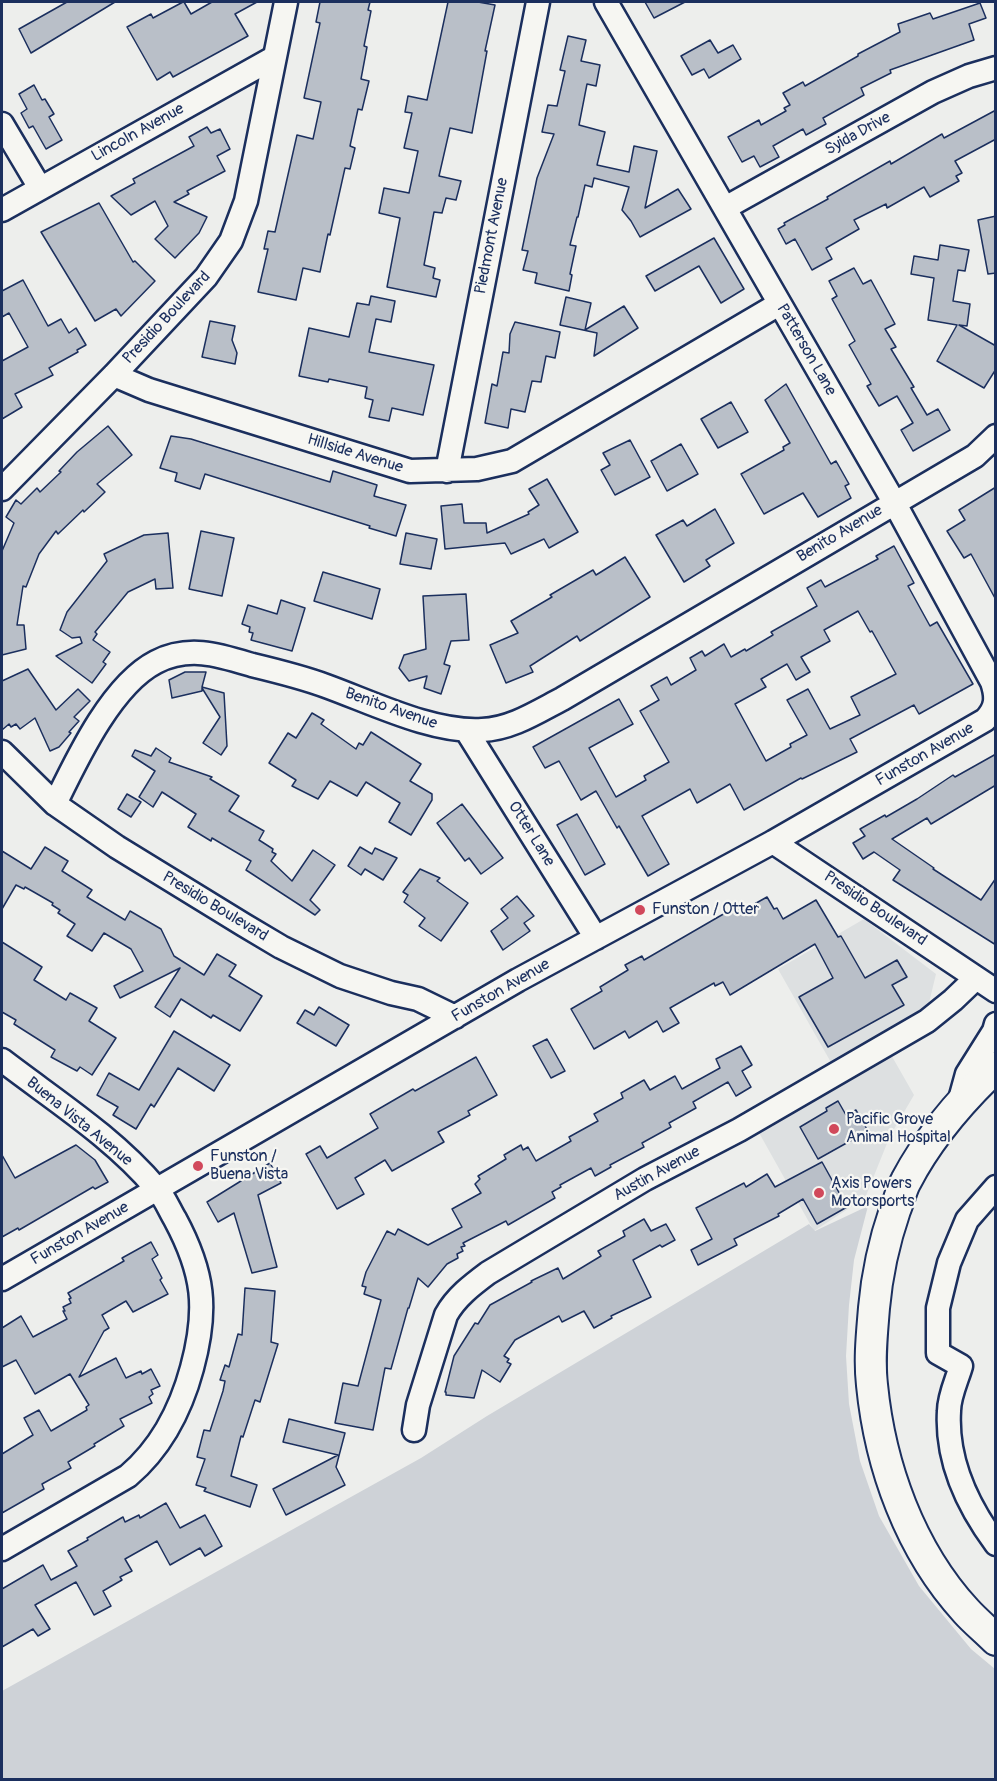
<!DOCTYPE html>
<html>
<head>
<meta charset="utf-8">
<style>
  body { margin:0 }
  #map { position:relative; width:997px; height:1781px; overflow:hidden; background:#edeeec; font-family:Pangolin,sans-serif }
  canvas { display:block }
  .frame { position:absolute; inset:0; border:3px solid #1b2f5e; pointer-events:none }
</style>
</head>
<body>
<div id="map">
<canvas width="997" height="1781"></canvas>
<div class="frame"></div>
</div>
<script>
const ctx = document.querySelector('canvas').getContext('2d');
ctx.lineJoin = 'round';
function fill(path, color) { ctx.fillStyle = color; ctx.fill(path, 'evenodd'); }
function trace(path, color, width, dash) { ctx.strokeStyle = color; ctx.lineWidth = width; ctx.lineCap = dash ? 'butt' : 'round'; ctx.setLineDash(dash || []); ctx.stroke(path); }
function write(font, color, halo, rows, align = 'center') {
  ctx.font = font + ' Pangolin,sans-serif'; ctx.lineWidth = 4.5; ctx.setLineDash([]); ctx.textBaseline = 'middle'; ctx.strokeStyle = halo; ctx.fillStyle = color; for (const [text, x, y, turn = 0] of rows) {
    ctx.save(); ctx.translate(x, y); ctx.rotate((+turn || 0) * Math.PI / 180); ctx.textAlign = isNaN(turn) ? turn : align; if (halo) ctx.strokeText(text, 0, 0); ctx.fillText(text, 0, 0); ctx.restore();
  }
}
fill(new Path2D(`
  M864,919L936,974L928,1007L882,1039L914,1095L890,1136L865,1198L814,1231L753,1122L837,1073L778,969Z`), '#dde0e1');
fill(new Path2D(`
  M868,1206L854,1260L849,1305L846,1356L849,1404L860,1461L879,1516L919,1586L971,1649L995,1669V1779H2V1691L421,1458L487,1416L809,1224L815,1231Z`), '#ced2d7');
const building = new Path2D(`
  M67,2H115L31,53L19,29Z
  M183,2H184L191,14L212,2H257L235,14L248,36L173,77L170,72L157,80L127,27L151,14L153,18Z
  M320,2H370L368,10L371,11L364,46L367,47L361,79L369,81L362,110L358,109L350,146L355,148L350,169L345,168L330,235L328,234L320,272L303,268L296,300L258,292L268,249H264L268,231L275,232L297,135L313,139L321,102L304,98L320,23L316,22Z
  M448,2H478L495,5L485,51H487L472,133L450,128L439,176L461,181L456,200L446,198L442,213L434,212L424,265L435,268L433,278L440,280L436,297L387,287L400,218L379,213L384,188L409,193L418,151L404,148L412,113L405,112L408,96L427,100Z
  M645,2H685L654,18Z
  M980,3L986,18L969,24L974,40L890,70L891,73L861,88L864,95L823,118L826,124L806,135L803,129L773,146L779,157L760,167L754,156L742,162L728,137L759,120L761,125L786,111L784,108L790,105L783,93L803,82L805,86L858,56V54L900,32L898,24L930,13L933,19Z
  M568,36L586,40L581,61L600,65L596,86L587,84L579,125L605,132L597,165L629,172L634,146L657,151L645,208L678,189L691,209L640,237L631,221L622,210L629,187L594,178L592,187L585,185L578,217H577L570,245L576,246L570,274L572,275L569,291L535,283L537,273L523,270L528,251L522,250L537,178L554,134L542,132L548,105L557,106L565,71L560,70Z
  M710,40L718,53L733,45L741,59L709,78L704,69L692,75L681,56Z
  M34,85L42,100L45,99L54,114L49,117L62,140L46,149L33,126L29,128L21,113L27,109L19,94Z
  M996,110V139L955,161L962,173L956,176L959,181L930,197L924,187L887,208L886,204L854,220L859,229L826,248L832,259L812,270L795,239L786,244L778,229L785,225L784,223L828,199L827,197L890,161L891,164L942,134L944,138Z
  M207,127L211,133L220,129L230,149L217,156L225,171L187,191L189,194L174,202L207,217L199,233L175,258L155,239L168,226L155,201L131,215L111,196L135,183L133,179L194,146L189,137Z
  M99,203L133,262L135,261L155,281L121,316L116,309L95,321L41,232Z
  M996,216V273L988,274L978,220Z
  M714,238L744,289L721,303L699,266L655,291L646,276Z
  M940,245L969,250L965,271L958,270L953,301L970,304L967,326L959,325L996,346V369L984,388L937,361L957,325L928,320L934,278L911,274L914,256L938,260Z
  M854,268L863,284L871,280L895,324L885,329L896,347L891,349L914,387L911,388L927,415L938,409L950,430L913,451L901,430L913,423L897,396L879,406L867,386L871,384L849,345L855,341L832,299L837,296L829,281Z
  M23,280L48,326L61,319L69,333L76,328L86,345L77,350L78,352L49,368L53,375L15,394L22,407L2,419V361L28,347L9,313L2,317V291Z
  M371,296L395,301L391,322L376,319L369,352L434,365L423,415L392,408L389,421L369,417L373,400L365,398L367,387L329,379L328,382L299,376L309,328L349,337L357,303L369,305Z
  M566,297L591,303L585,330L624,306L638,328L594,356L597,333L560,325Z
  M210,321L235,326L232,340L237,353L235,364L202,357Z
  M515,322L560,332L555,358L546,356L541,382L532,381L525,412L511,409L508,428L485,423L492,384L497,386L503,352L509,353L510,334Z
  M786,384L831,464L836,461L849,484L845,486L851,498L818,517L803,493L764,514L741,474L784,450L783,447L790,443L765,400Z
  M731,402L748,432L718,448L701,419Z
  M108,426L132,455L97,484L105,492L84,512L83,510L58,534L56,531L39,554L26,587L23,586L17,625H24L26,649L2,655V551L14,523L6,517L16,500L21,504L37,488L40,492L61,472L59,471L77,452Z
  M171,436L191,439L330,482L333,471L377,485L374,496L406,505L396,536L369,528L370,526L205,474L200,489L175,481L177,473L160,468Z
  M630,440L650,477L615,495L601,470L610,465L603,453Z
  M681,444L698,474L667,491L651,461Z
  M547,479L578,532L549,548L544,539L511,554L505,543L445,549L441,506L462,504L464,523H486L487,533L529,514L528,512L539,505L529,489Z
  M996,487V600L971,554L964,558L947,531L965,520L959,510Z
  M715,509L734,543L706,560L710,566L684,582L656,535L683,520L687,526Z
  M201,531L234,538L222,596L189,589Z
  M168,533L173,588L156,589L155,579L128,592L95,632L97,634L93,640L110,652L103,662L106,664L92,683L56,656L82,643L80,637L72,638L60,630L67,612L107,561L104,554L144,535Z
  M406,533L437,539L431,569L400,564Z
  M894,546L914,583L908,586L930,626L937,622L973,684L919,714L914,705L850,739L857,752L802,779L801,778L744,810L730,784L697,803L690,789L642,816L669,864L648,876L619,826L617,828L596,791L581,800L559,761L545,768L533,747L619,699L633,724L589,748L616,797L646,780L644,776L669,762L640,711L659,700L651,686L667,677L671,685L696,670L690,658L702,651L705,656L724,644L731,657L745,649L746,651L773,635L771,632L817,606L807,588L821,580L825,587L878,559L876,556ZM858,611L870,632L872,631L896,674L851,697L860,715L830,729L808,689L787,700L807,735L790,744L791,747L766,761L735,704L766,687L761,679L787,664L796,680L810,672L801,657L830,641L824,630Z
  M625,557L650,597L580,641L577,636L530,666L533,672L506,683L490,645L518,633L511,621L552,597L550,595L593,570L596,575Z
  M323,572L380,589L372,619L314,601Z
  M466,594L469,640L451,641L444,664L450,666L441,694L424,688L427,676L409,681L399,668L404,655L426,649L423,596Z
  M281,600L305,608L292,651L251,640L253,633L249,632L250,627L242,624L248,605L277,614Z
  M28,669L56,710L78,689L90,701L74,717L79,721L69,732L71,733L59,747L50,751L35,718L20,729L16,724L11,727L9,724L2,730V681Z
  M185,672H206L202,687L224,693L227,746L221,755L203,743L220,717L202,688V691L172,698L169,680Z
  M312,713L324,720L321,724L356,749L359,743L363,745L371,732L421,764L410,781L432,794V800L411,835L389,822L400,803L366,782L357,796L330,781L318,799L292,786L296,780L269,763L288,733L296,738Z
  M156,748L171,758L169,762L212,777L210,779L239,796L229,811L264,831L259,840L273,849L272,852L276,854L271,861L292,881L313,850L335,865L310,900L320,910L315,915L246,870L251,861L212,838L211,841L188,827L196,814L162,792L153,807L139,797L155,771L132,756L135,750L151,756Z
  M996,754V785L931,824L927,818L892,839L934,868L933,869L981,900L996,878V945L893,880L900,870L874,852L863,859L853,843L865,836L860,829L885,815L886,817L917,799L953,775L955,777Z
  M127,794L141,802L131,817L118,809Z
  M462,804L503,858L481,874L469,858L465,861L437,823Z
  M577,814L605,864L585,875L557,825Z
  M45,847L68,861L62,871L92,890L87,897L125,920L130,911L161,929L174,956L204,975L217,954L236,965L229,976L262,996L240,1031L213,1015L211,1018L181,999L170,1017L155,1007L180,968L120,998L114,986L143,971L131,949L104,933L92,951L67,936L75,924L58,913L60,910L52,905L53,903L25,887L24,889L16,885L2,909V851L31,869Z
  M360,847L372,854L375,848L397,858L383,880L365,869L361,875L348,866Z
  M420,869L440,878L437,881L468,903L441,941L419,926L425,918L404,902L408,895L403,892Z
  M517,896L534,916L524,923L530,931L503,950L491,931L508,918L501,909Z
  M767,897L774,909L777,908L783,919L816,900L838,937L841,936L865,978L897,960L907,977L892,985L904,1005L828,1047L799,997L833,978L815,944L730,995L723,982L715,986L714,983L670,1008L679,1023L663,1032L657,1021L629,1038L625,1031L594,1049L571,1009L602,991L600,987L628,970L625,965L642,956L644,960L739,905L742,911Z
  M2,942L42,967L34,980L66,1000L70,993L97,1008L89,1021L116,1038L92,1075L80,1067L77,1071L51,1057L55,1050L14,1024L16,1020L2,1012Z
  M319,1007L349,1025L336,1046L297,1023L305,1010L314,1015Z
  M174,1031L230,1065L214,1091L178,1068L154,1107L151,1104L136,1129L113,1115L118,1107L97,1095L109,1073L139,1090Z
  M547,1039L565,1071L551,1078L533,1046Z
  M741,1046L752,1065L742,1071L751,1087L736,1096L728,1082L693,1102L696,1108L669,1123L671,1127L642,1143L644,1147L610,1165L611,1167L595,1176L591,1168L560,1185L561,1187L552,1192L555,1198L508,1225L506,1221L463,1243L465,1246L461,1247L463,1251L457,1254L458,1258L447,1264L428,1287L418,1278L409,1308H408L391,1369L385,1368L373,1430L335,1423L343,1383L358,1386L381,1300L364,1294L366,1287L362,1286L366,1272L387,1231L395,1235L398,1229L428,1245L462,1227L452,1209L481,1193L475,1184L480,1179L478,1176L506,1159L504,1155L521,1145L523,1150L528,1147L536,1161L571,1141L569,1137L598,1121L594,1114L623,1098L621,1093L644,1080L650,1090L675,1076L682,1089L720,1068L716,1059Z
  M476,1057L497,1095L468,1111L470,1115L438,1132L444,1142L392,1171L385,1160L355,1178L364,1194L337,1209L306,1154L320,1146L327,1158L378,1128L370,1114L413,1089L415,1091Z
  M838,1101L846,1115L856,1110L868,1131L818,1159L800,1127L827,1111L826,1108Z
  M76,1145L95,1160L108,1182L95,1189L93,1187L19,1230L18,1228L2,1237V1155L15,1178Z
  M822,1162L847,1207L817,1224L803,1199L778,1214L779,1216L734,1239L737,1245L698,1265L691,1250L712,1239L696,1208L744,1183L746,1187L767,1174L775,1187Z
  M270,1163L281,1183L258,1195L277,1267L252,1273L234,1213L218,1222L207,1202Z
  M644,1219L651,1231L666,1224L675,1240L662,1247L660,1245L633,1260L651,1297L611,1316L612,1318L594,1328L584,1311L562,1322L559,1316L515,1340L504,1356L509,1359L507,1362L511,1364L500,1382L482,1370L474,1398L446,1395V1392H445L454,1356L475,1323L478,1324L490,1305L532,1282L531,1281L558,1268L563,1279L601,1256L598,1251L625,1236L623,1231Z
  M151,1242L158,1255L152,1259L162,1278L160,1280L168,1294L133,1312L126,1301L102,1315L109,1328L104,1331L79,1377L116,1358L126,1378L141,1371L142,1374L151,1369L160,1386L151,1390L153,1394L149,1397L152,1403L120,1419L124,1426L94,1444L95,1446L68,1462L71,1468L42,1484L44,1489L2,1513V1454L33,1435L24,1418L39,1410L51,1431L87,1410L86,1407L89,1405L70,1374L35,1394L16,1360L2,1367V1328L21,1316L33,1337L67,1319L63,1311H65L63,1307L71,1303L69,1299L71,1298L68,1293L124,1261L122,1258Z
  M245,1288L275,1291L271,1342L278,1344L260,1402L255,1400L243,1437L241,1436L231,1476L257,1485L250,1507L204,1491L206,1488L196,1485L205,1459L197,1457L204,1430L210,1431L223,1391L225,1381L220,1380L225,1365L229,1367L238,1334L242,1335Z
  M289,1419L345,1433L336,1467L345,1485L286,1515L273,1489L338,1455L283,1442Z
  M166,1503L180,1528L205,1515L222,1546L205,1556L200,1548L170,1565L157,1541L125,1559L132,1571L120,1577L122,1580L103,1591L111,1606L94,1615L76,1582L35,1605L50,1629L38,1636L33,1629L2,1647V1589L43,1565L51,1580L77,1566L68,1551L88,1540L87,1538L123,1517L125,1522L139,1515L140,1518Z`);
fill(building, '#b9bfc8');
trace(building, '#1b2f5e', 1.5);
const minor = new Path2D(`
  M2,124L40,188
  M725,208L933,92L969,76L996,68
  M2,210L275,57
  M114,375L149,390L410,471L477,469L512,461L779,304
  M447,471L538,2
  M2,489L114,375L206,277L231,241L246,201L286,2
  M466,730L596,938
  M2,752L55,804L117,847L244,925L281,947L340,976L391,993L418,999L455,1017
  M55,804C76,761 111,685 156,662C189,645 219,655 252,665C277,671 302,677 326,686C373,703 433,733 482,730C511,729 537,712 562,699L975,456L996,436
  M773,842L996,991
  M2,1060C54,1100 113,1137 156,1188C164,1196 169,1209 175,1219C204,1273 208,1309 192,1368C181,1409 161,1448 128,1476L2,1549
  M959,1103L967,1074L994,1031L996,1024
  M996,1187L967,1220L949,1263L938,1308V1353L961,1366C957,1380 949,1396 949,1411C946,1460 967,1505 996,1544
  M2,1279L518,980L773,842L985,720C997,708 997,697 992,682L894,502L606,2
  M414,1430L418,1405L446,1315C456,1297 472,1285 488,1273L645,1179L739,1130L927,1021L953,1000L976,978`);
const major = new Path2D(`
  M996,1067C960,1101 929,1137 906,1181C901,1190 899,1201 895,1210C884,1242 877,1274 874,1308C872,1333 869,1359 872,1385C880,1466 910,1550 966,1611C975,1621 986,1630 996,1640`);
trace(minor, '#1b2f5e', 27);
trace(major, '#1b2f5e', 34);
trace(minor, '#f6f6f2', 22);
trace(major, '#f6f6f2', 30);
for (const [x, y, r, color] of [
  [640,910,6,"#d1495b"],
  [834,1129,6,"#d1495b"],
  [198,1166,6,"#d1495b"],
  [819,1193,6,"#d1495b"]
]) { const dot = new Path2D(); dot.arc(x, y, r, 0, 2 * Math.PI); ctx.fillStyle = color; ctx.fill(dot); trace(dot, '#f6f6f2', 2); }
write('16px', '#1b2f5e', '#f6f6f2', [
  ["Lincoln Avenue",138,133,-29],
  ["Syida Drive",858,134,-29],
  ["Piedmont Avenue",492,236,-79],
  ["Presidio Boulevard",167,318,-47],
  ["Patterson Lane",806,350,60],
  ["Hillside Avenue",355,454,17],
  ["Benito Avenue",840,534,-31],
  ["Benito Avenue",391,709,19],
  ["Funston Avenue",925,755,-30],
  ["Otter Lane",531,834,58],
  ["Presidio Boulevard",215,907,31],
  ["Presidio Boulevard",875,909,34],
  ["Funston Avenue",501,991,-30],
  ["Buena Vista Avenue",79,1122,39],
  ["Austin Avenue",657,1174,-29],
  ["Funston Avenue",80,1234,-30]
]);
write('16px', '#1b2f5e', '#f6f6f2', [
  ["Funston / Otter",652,910],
  ["Pacific Grove",846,1120],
  ["Animal Hospital",846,1138],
  ["Funston /",210,1157],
  ["Buena Vista",210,1175],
  ["Axis Powers",831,1184],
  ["Motorsports",831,1202]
], 'left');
</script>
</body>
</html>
